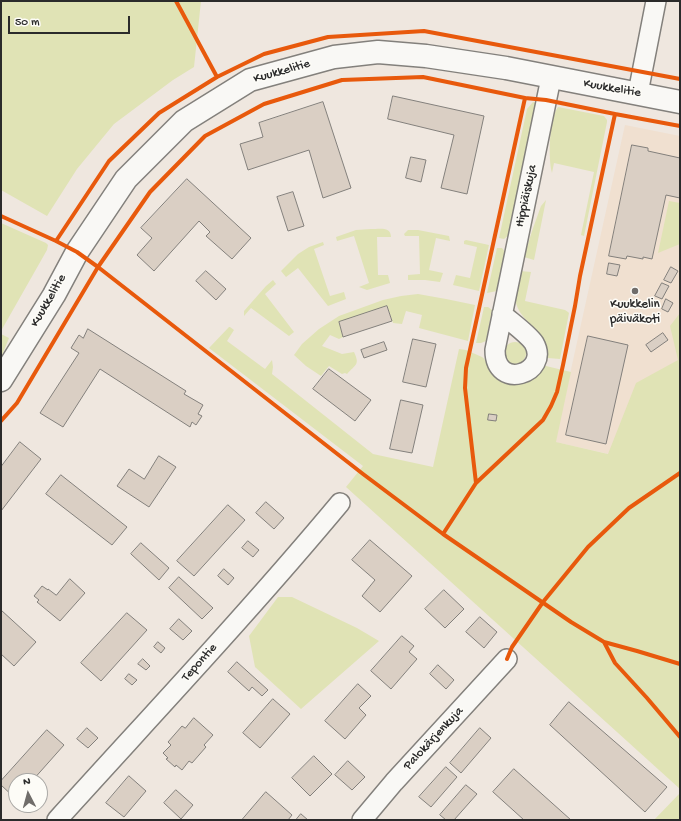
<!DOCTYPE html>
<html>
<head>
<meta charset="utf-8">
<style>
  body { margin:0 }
  #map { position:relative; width:681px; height:821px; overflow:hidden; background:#efe7df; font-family:"Gochi Hand",sans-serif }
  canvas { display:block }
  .frame { position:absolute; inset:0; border:2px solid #2b2b2b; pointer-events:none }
  .north { position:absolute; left:8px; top:773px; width:40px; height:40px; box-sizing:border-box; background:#fdfcf7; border:1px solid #a9a8a5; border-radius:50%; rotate:354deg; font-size:11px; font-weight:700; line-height:16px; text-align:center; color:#2b2b2b }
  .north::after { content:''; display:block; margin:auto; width:14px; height:18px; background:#706d6a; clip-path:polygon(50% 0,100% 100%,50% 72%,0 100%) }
  .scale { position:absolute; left:8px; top:16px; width:122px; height:18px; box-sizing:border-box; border:2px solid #2b2b2b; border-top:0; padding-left:5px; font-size:12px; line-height:14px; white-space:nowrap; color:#2b2b2b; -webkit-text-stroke:3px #fdfcf7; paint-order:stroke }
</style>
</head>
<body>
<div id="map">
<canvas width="681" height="821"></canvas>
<div class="frame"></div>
<div class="north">N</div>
<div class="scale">50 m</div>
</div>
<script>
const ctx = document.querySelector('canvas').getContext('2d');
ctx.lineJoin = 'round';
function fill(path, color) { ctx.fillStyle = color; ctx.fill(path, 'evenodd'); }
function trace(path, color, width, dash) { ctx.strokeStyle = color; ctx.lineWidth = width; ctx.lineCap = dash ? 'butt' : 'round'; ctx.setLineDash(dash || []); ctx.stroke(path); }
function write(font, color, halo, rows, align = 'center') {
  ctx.font = font + ' "Gochi Hand",sans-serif'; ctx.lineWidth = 3; ctx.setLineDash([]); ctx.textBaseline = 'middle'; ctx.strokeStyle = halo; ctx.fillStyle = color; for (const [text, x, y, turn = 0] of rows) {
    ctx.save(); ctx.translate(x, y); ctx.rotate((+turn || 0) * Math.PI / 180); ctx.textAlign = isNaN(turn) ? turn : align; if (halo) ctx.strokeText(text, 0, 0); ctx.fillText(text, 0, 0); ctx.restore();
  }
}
fill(new Path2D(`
  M625,125L680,136V453L654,464L555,442Z`), '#f0e0d0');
fill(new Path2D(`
  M1,1H201L194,67L173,80L114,124L77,169L47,216L1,190Z
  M533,102L536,103V110L521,179L520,181L521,182L509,235L504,239L499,238L527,109Z
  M558,107L604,116L607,120V122L584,236L581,235L594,172L554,163L552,173C548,159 549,119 558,107Z
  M546,200L534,260L524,257L532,231L541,206Z
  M669,201L680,203V244L658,253Z
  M1,223L46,243L48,245L47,250L1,331Z
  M371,229C379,229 391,226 391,237H377L378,275H388L390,283L367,290L359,287L369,283L354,236L337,241L336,237L356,230Z
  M408,230H418L449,236L450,241L436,238L429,270L443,273L440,282L425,280H408V275L420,274L419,236H405L404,234Z
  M466,240L489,245L479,291L453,285L456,275L470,278L477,247L464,244V241Z
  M323,242L324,245L314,249L330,296L344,292L346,299L328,306L298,268L286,277L281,271L298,254L309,247Z
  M497,248H502L505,252L497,291L487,293Z
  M520,271L531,272L525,301L565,310L568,312L569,313L560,359L548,358L546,357C546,348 544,340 539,333C531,323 519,316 516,303C514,293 518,281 520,271Z
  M273,280L276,284L265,294L294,332L289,336L251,308L244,316V311L266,286Z
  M418,294L446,299L475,305L468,341L419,328L422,315L406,311L402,324L393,323L387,306L339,322L343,337L339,339L330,335L322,346L342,354L354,352C360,365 356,364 347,374L345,373L342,374L329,366L321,376L306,366L294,355L302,344L319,329L339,316L383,300L401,296Z
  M484,307H488L492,310L486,341L481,343H476Z
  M680,313V789L346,487L363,466L209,348L229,327H230L234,330L227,341L265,369L272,360L273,367L272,374L373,454L433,467L459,349L466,350L482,357C487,360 487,368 491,373C501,385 520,388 533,378C538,375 540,371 543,366H546L571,372L556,442L608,454L636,383L678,360L670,326Z
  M1,334L9,338L1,358Z
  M504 353a11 11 0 1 1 22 0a11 11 0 1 1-22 0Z
  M278,597H292L357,628L379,641L301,709L255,667L249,636Z
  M680,793V820H654Z`), '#e0e3b5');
const building = new Path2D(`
  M393,96L484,116L467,194L441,188L454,135L388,119Z
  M323,102L351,188L323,198L309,150L248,170L240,144L263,137L259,123Z
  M632,145L648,148V151L680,158V198L666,195L652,259L643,257V259L627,256L626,259L609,256Z
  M411,157L426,160L421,182L406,178Z
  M187,179L251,238L232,259L206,236L210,232L199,221L154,271L137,255L152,238L141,228Z
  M293,192L304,226L288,231L277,197Z
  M609,263L620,265L617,276L607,274Z
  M671,267L678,271L671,283L664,280Z
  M206,271L226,289L216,300L196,281Z
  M662,283L669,286L662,299L655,296Z
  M666,299L673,303L668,312L662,309Z
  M387,306L392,321L343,337L339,322Z
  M88,329L186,391L184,394L203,405L198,414L202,416L196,425L192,422L190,427L100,369L63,427L40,413L79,353L71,348L79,335L83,338Z
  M663,333L668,340L651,352L646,345Z
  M588,336L628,345L606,444L566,435Z
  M413,339L436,344L426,387L403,382Z
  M384,342L387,350L364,358L361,350Z
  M329,369L371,400L355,421L313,389Z
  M401,400L423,405L412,453L390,449Z
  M489,414L497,415L496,421L488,420Z
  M20,442L41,459L1,511V467Z
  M159,456L176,467L149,507L117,486L129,469L144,479Z
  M61,475L127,527L112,545L46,494Z
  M266,502L284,518L274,529L256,513Z
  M228,505L245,520L194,576L177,561Z
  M370,540L412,576L380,612L362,596L375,580L352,560Z
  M248,541L259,550L253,557L242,548Z
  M141,543L169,568L159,580L131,554Z
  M224,569L234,578L228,585L218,576Z
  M179,577L213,608L202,619L169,588Z
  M70,579L85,593L60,621L37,602L39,600L34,596L42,586L48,590V589L56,595Z
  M444,590L464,609L445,628L425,609Z
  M1,610L36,642L14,666L1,654Z
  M127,613L147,630L101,681L81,663Z
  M480,617L497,632L484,648L466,632Z
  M179,619L192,631L183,640L170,629Z
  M402,636L414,646L409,652L417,659L391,689L371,671Z
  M158,642L165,648L161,653L154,647Z
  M143,659L150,666L146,670L138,664Z
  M237,662L268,690L262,696L252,687L249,691L228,672Z
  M438,665L454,680L446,689L430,674Z
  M129,674L137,680L132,685L125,679Z
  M358,684L371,696L359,708L366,715L345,739L325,721Z
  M273,699L290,714L260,748L243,733Z
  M569,702L667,787L645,812L550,725Z
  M194,718L213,735L204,745L206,747L192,763L189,761L182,770L176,765L175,767L166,759L168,758L163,753L171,745L168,742L182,726L185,728Z
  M87,728L98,738L88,748L77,739Z
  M480,728L491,738L461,773L450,763Z
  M47,730L64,745L32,781H16V799L1,785V781Z
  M314,756L332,774L310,796L292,778Z
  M348,761L365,777L352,790L335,775Z
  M446,767L457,777L431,807L419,797Z
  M514,769L571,820H524L493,792Z
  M129,776L146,791L124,817L106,803Z
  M466,785L477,794L454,820H446L440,815Z
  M176,790L193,805L181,819L164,803Z
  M266,792L292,815L288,820H242Z
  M301,814L308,820H296Z`);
fill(building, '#dacfc4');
trace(building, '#83807c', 1);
const street = new Path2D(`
  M638,93L656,1
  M502,314C511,322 528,334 534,343C551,373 495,392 495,350L551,78
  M57,820C152,715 249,612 340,503
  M362,820L394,782L507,659`);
const secondary = new Path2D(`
  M1,380L54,295L77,252L126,179L184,121L250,80L334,57L378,52L426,56L506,68L680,102`);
trace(street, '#83807c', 22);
trace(secondary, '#83807c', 25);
trace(street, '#f9f8f5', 19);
trace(secondary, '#f9f8f5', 22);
trace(new Path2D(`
  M217,77L264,54L328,37L424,31L680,79
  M1,216L56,241L77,252L98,267L363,474L443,534L571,622L604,642L637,651L680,664
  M56,241L109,161L159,113L217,77L176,1
  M1,421L17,403L98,267L150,192L205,136L264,104L342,80L423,77L525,98L546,100L615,114L680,126
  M476,483L465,388L466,368L525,98
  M443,534L476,483L543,420L551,406L557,392L563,365L575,306L580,276L615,114
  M604,642L615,663L647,698L680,737
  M507,659L512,647L543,602L588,547L629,508L680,473`), '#e8590c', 4);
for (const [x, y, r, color] of [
  [635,291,4,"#706d6a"]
]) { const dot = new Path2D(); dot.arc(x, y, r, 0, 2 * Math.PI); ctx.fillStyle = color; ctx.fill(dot); trace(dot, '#fdfcf7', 1.5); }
write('13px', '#2b2b2b', '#fdfcf7', [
  ["Kuukkelitie",282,72,-16],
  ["Kuukkelitie",612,89,10],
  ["Hippiäiskuja",527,196,-78],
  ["Kuukkelitie",49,301,-60],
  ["Tepontie",200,663,-48],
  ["Palokärjenkuja",434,739,-47]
]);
write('13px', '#2b2b2b', '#fdfcf7', [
  ["Kuukkelin",635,305],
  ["päiväkoti",635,320]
]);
</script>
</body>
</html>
